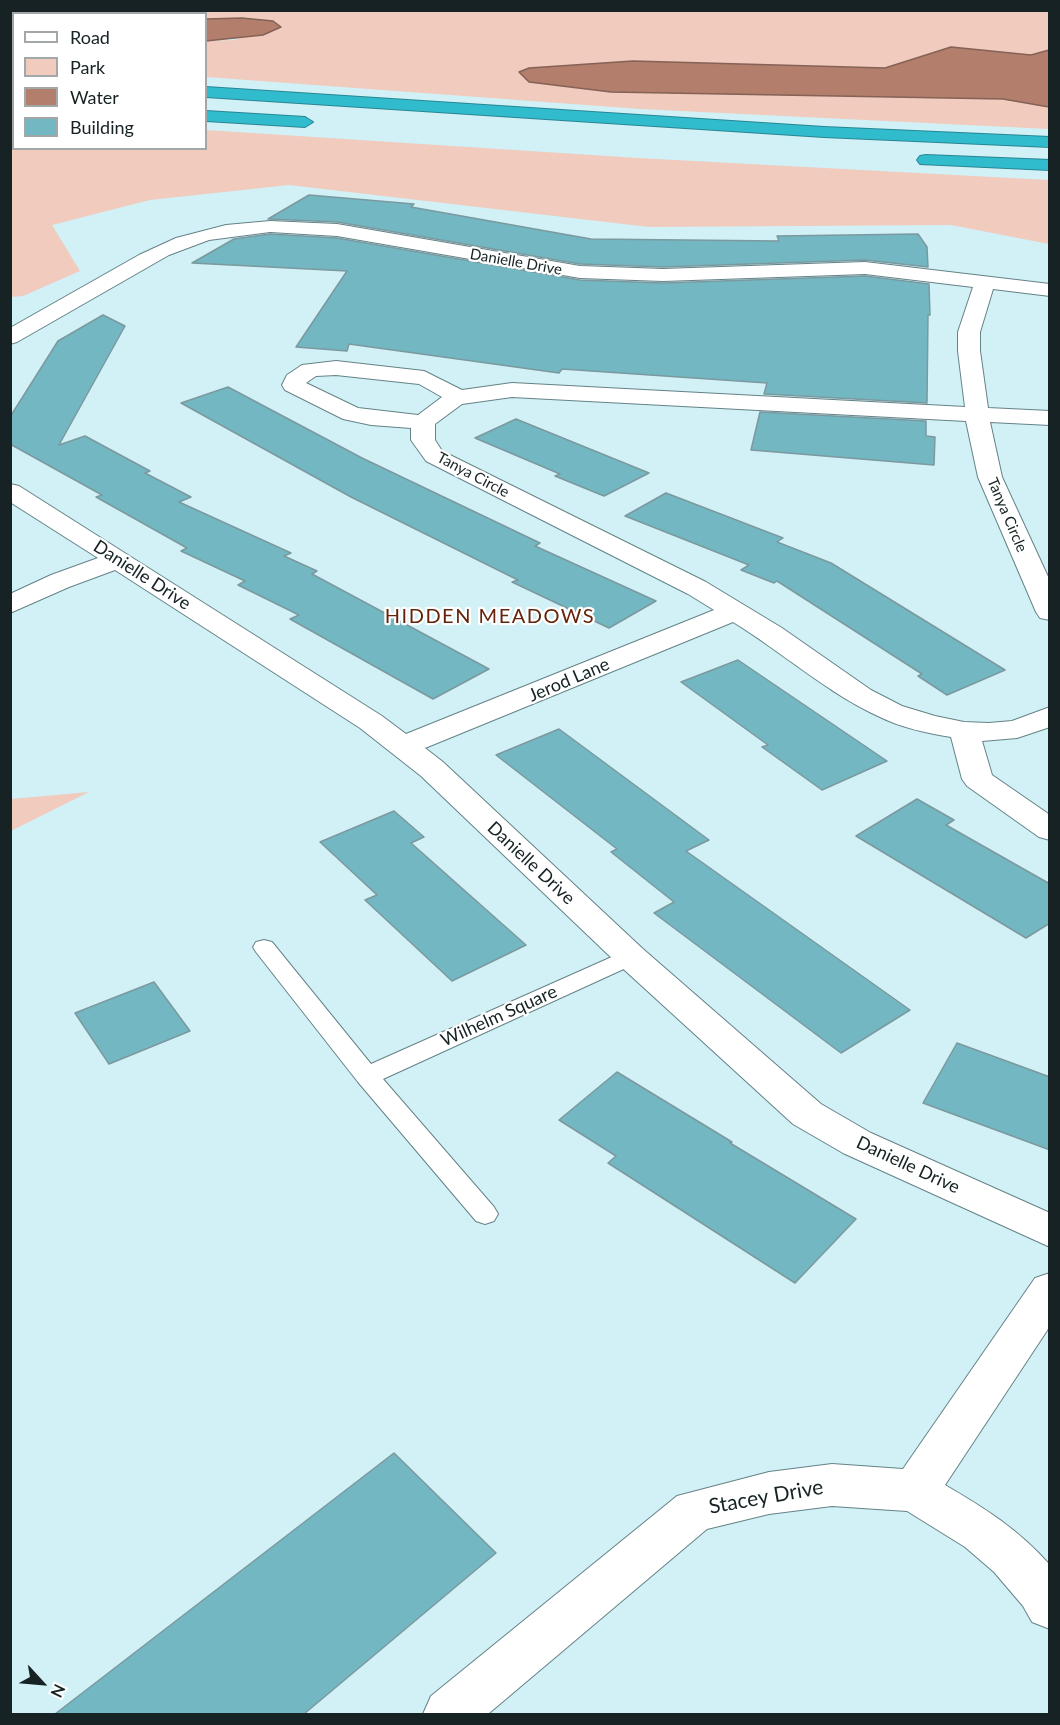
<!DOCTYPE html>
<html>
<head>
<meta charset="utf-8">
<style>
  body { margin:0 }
  #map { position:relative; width:1060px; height:1725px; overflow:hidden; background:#d1f1f6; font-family:Lato,sans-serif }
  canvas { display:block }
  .frame { position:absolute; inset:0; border:12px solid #162224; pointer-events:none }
  .legend { position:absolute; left:12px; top:12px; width:195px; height:138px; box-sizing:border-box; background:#fff; border:2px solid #a2a7a7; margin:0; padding:8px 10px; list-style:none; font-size:18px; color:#162224 }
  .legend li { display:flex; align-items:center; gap:12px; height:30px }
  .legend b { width:30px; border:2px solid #a2a7a7 }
  .north { position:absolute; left:12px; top:1653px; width:60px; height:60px; -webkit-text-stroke:4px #fff; paint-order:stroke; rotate:116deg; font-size:16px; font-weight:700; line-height:24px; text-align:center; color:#162224 }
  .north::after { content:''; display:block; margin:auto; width:21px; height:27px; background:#162224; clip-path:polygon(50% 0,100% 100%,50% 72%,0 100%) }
</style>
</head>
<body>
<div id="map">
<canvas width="1060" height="1725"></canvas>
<div class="frame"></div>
<ul class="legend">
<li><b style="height:8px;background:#fff"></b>Road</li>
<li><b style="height:16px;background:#f0cbbe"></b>Park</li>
<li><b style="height:16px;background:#b37e6c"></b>Water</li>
<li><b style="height:16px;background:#73b7c2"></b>Building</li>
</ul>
<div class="north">N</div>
</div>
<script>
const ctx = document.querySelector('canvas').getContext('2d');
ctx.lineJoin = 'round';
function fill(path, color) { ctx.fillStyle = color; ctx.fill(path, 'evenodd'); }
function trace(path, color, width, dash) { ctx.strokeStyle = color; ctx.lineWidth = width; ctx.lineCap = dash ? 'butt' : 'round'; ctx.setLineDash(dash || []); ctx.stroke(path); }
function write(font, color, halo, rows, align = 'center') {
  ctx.font = font + ' Lato,sans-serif'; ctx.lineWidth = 4.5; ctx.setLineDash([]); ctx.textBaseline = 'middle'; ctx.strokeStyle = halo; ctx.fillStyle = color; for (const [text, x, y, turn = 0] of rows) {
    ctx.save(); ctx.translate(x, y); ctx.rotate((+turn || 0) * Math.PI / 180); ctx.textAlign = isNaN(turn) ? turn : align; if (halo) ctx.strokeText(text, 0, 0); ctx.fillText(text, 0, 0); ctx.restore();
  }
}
fill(new Path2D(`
  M11,11H1049V50L1031,55L951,47L885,68L633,61L611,92L1003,99L1049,107V129L640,109L206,77V41L233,40L281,27C261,13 228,19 206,19V14H14L13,67H11Z
  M10,117H13L14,148H206V130L638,158L1049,180V244L951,225L649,227L289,185L150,200L52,225L80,271L23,296L11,297Z
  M89,792L11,831V799Z`), '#f0cbbe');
const water = new Path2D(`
  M242,18L273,21L281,27L263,35L206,41V19Z
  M951,47L1031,55L1049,50V107L1003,99L611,92L529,82L519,72L529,68L633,61L885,68Z`);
fill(water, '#b37e6c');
trace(water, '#846256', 1.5);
const building = new Path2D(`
  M309,195L414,204L411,207L591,239L779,241L777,236L918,234L927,247L928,267L865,260L663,267L580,264L337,222L268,219Z
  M270,234L337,238L580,280L663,283L865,276L929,284L930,315H928L927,403L764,394L767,383L562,369L559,373L349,344L347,351L296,347L347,271L192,263L234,239Z
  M103,315L125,326L59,445L85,436L150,471L145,473L191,497L179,502L291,553L284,556L317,571L312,574L489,669L433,699L290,619L299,615L238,585L245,581L181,551L187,548L96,497L102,495L10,444V417L58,341Z
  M228,387L362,458L540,543L535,546L656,601L609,628L512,582L518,580L351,497L181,403Z
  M760,412L926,421V436L935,437L934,465L751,450Z
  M516,419L649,473L604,496L555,476L560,474L475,438Z
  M666,493L783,538L777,542L831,563L1005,670L947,695L918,676L922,674L777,581L774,583L741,570L749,565L625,516Z
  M738,660L887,761L822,790L762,747L768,745L681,682Z
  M559,729L709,840L686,851L910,1010L841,1053L654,913L674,902L611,852L617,849L496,755Z
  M917,799L954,820L946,825L1050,884V923L1026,938L856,836Z
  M394,811L424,837L411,843L526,945L452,981L365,900L377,895L320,842Z
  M154,982L190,1031L109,1064L75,1013Z
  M957,1043L1050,1077V1150L923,1103Z
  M617,1072L732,1142L730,1143L856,1219L795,1283L608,1163L616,1156L559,1120Z
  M394,1453L496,1553L304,1714H55Z`);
fill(building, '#73b7c2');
trace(building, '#7b999e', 1.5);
const service = new Path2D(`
  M264,940L272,942L371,1064L623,952L631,950L639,952L642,957L639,962L383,1079L494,1207L498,1214L494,1221L485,1224L476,1221L358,1082L256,952L253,947L256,942Z`);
const minor = new Path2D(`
  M270,221L337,224L580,266L663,269L865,262L1050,284V296L993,289L980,332V351L988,408L1050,411V425L990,422L1002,477L1050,581V620L1040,618L1036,612L978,477L966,421L512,397L462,404L435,424V440L442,451L706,582L782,628L871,690L902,706L935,716L964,722L989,723L1012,721L1050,707V727L1017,738L982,741L992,775L1050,815V840L1039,837L967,786L962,779L951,737C927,733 902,728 880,717C827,693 782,652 733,622L425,748L443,762L643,949L821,1104L871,1133L1050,1213V1247L843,1153L793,1124L619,965L421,776L360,728L115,570L69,587L10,613V594L51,575L98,558L10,502V484L19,486L382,716L406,734L714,610L688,594L426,461L411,440V428L371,425L343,419L285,390L282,385L287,375L302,365L336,361L424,371L462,390L512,383L965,407L958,351V332L973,287L865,274L663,281L580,278L337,236L270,232L209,240L169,255L17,342L10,344V328L139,255L176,238L226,225ZM336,375L419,384L442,397L418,415L358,408L306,383L316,376Z
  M1050,1273V1326L945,1485C986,1509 1018,1529 1050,1565V1629L1032,1622L1023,1606L994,1572L965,1547L907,1511L832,1506L769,1514L707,1529L488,1714H423L431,1696L677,1496L769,1472L832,1464L903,1469L1035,1278Z`);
const motorway = new Path2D(`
  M10,75H14V85H10Z
  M206,87L824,127L1050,137V147L824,137L206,97Z
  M10,98L14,99V109L10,108Z
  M206,111L305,117L313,122L305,127L206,121Z
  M926,155L1050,160V170L920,164L917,160L920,156Z`);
trace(service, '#658287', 2);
trace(minor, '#658287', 2);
trace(motorway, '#288692', 2);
fill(service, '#fff');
fill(minor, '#fff');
fill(motorway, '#31bcce');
write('15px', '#162224', '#fff', [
  ["Danielle Drive",516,262,10],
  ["Tanya Circle",473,475,28],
  ["Tanya Circle",1007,515,67]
]);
write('18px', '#162224', '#fff', [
  ["Danielle Drive",142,575,33],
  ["Jerod Lane",569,680,-23],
  ["Danielle Drive",531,863,43],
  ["Wilhelm Square",499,1016,-24],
  ["Danielle Drive",908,1165,25]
]);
ctx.letterSpacing = '1.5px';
write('20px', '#64230a', '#fff', [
  ["HIDDEN MEADOWS",490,617]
]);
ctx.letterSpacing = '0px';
write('21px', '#162224', '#fff', [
  ["Stacey Drive",766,1497,-10]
]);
</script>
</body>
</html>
